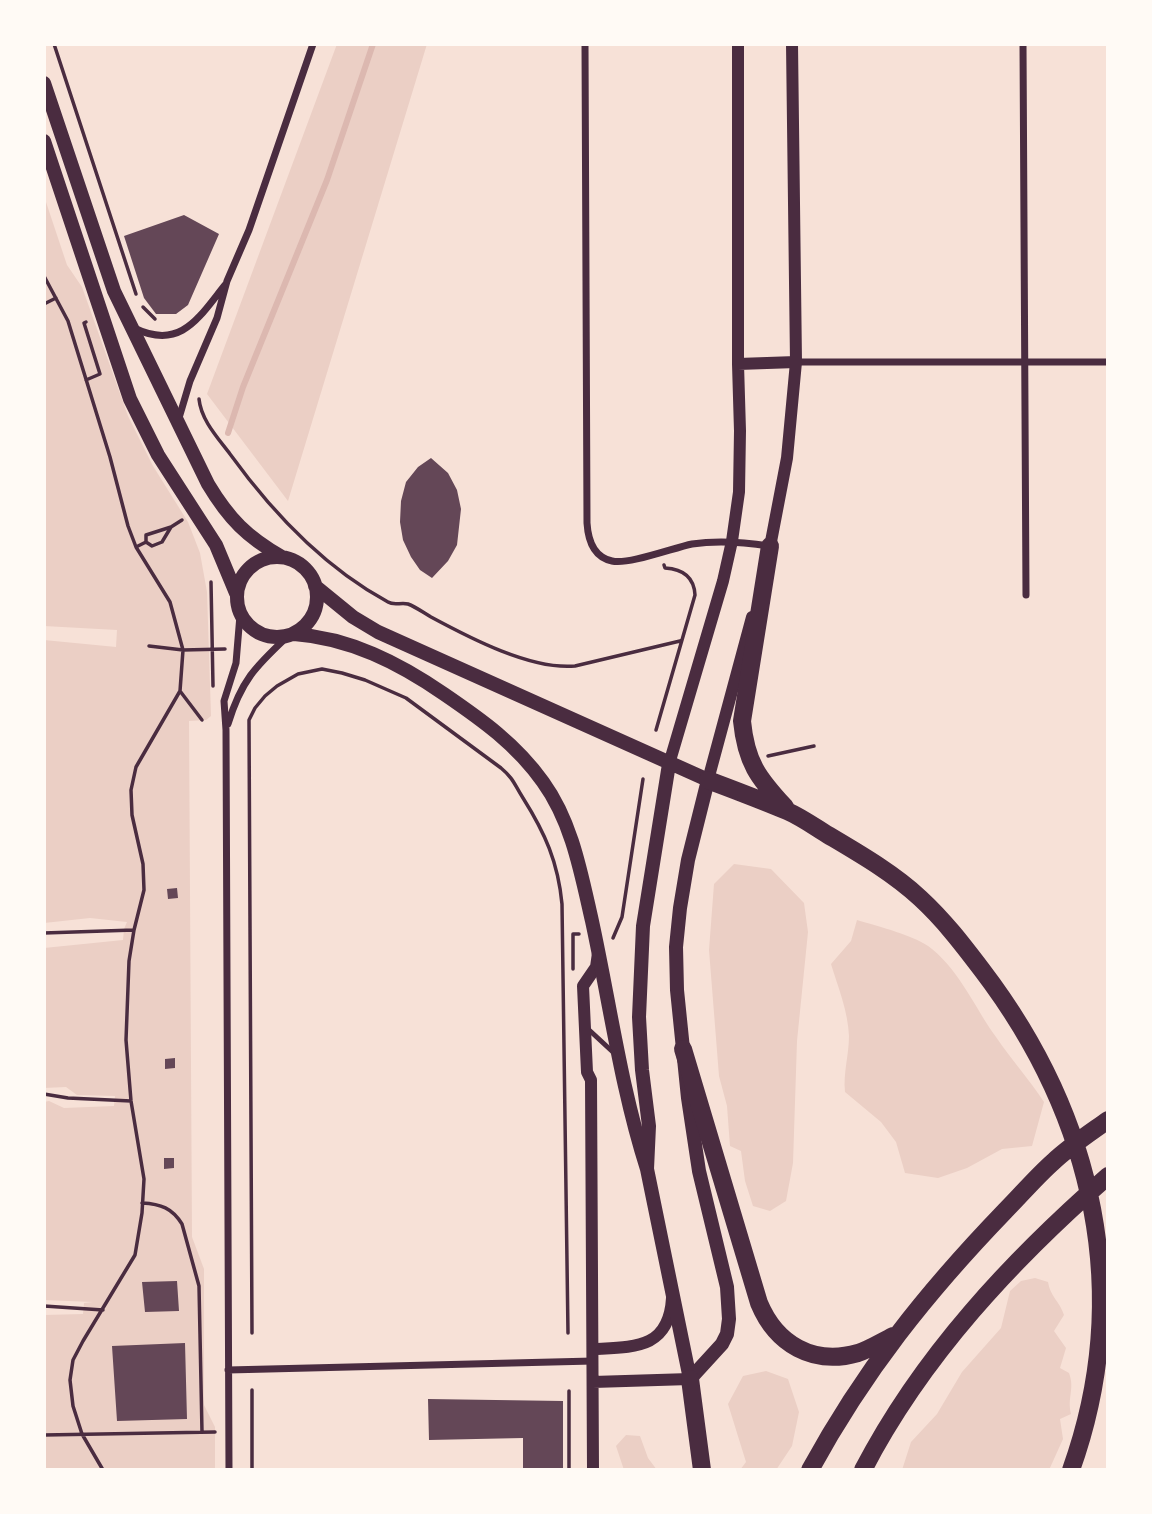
<!DOCTYPE html>
<html>
<head>
<meta charset="utf-8">
<style>
  body { margin:0 }
  #map { position:relative; width:1152px; height:1514px; overflow:hidden; background:#f7e1d7; font-family:Poppins,sans-serif }
  canvas { display:block }
  .frame { position:absolute; inset:0; border:46px solid #fffaf5; pointer-events:none }
</style>
</head>
<body>
<div id="map">
<canvas width="1152" height="1514"></canvas>
<div class="frame"></div>
</div>
<script>
const ctx = document.querySelector('canvas').getContext('2d');
ctx.lineJoin = 'round';
function fill(path, color) { ctx.fillStyle = color; ctx.fill(path, 'evenodd'); }
function trace(path, color, width, dash) { ctx.strokeStyle = color; ctx.lineWidth = width; ctx.lineCap = dash ? 'butt' : 'round'; ctx.setLineDash(dash || []); ctx.stroke(path); }
fill(new Path2D(`
  M337,44H427L288,501L207,394Z
  M44,196L67,265L82,287L128,416L153,466L188,522L200,553L207,592L211,716L206,720L189,721L192,1237L204,1269V1405L215,1427V1470H44V1315L83,1314L84,1303L93,1302L44,1300V1102L49,1101L64,1108L114,1106L115,1096L77,1095L66,1087L44,1088V948L123,940L124,929L127,922L90,918L44,923V640L116,647L117,630L44,626Z
  M734,864L771,869L804,903L808,932L797,1041L793,1163L786,1201L770,1211L753,1206L745,1181L741,1151L730,1146L727,1106L719,1076L709,950L714,884Z
  M857,920C877,926 917,936 932,949C961,973 975,1008 996,1037C1011,1059 1029,1079 1044,1102L1032,1146L1002,1149L967,1168L938,1178L905,1173L896,1142L881,1122L845,1092C843,1073 849,1055 849,1036C848,1011 838,987 831,964L851,941Z
  M1035,1278L1048,1282C1050,1296 1060,1302 1064,1315L1054,1331L1066,1348L1060,1368L1069,1373C1075,1389 1067,1397 1071,1414L1060,1419L1063,1439L1049,1470H902L911,1442L937,1414L962,1372L1001,1328L1010,1291L1021,1281Z
  M766,1371L788,1379L799,1412L792,1446L776,1470H740L746,1462L728,1404L743,1376Z
  M626,1435L640,1436L648,1458L657,1470H624L616,1446Z`), '#ebcfc5');
trace(new Path2D(`
  M228,433L243,387L327,180L373,44`), '#dcb8b0', 6);
fill(new Path2D(`
  M184,215L219,234L188,305L176,314H156L144,298L124,236Z
  M431,458L448,473L457,490L461,509L457,545L448,561L432,578L420,570L411,557L403,540L400,522L401,501L406,482L418,467Z
  M177,888L178,898L168,899L167,889Z
  M175,1058V1068L165,1069V1059Z
  M164,1158H174V1168L164,1169Z
  M177,1281L179,1311L145,1312L142,1282Z
  M185,1343L187,1419L117,1421L112,1346Z
  M428,1399L563,1401V1470H523V1438L429,1440Z`), '#644757');
trace(new Path2D(`
  M54,44L136,294
  M44,276L68,321L110,457L128,526L136,547L170,602L183,650L180,691L136,767L131,790L132,815L143,864L144,890L134,930L129,961L126,1040L131,1101L144,1179L142,1213L135,1255L83,1341L73,1360L70,1380L73,1406L82,1434L103,1470
  M44,304L56,298
  M143,307L155,319
  M86,380L100,374L84,323L86,322
  M199,399C201,420 218,438 230,454C272,512 325,568 388,602C394,606 401,602 408,604C416,607 424,613 431,617C470,638 531,670 575,666L680,641
  M146,542L152,546L162,542L171,527
  M136,547L146,542V535L171,527L182,520
  M211,582L213,686
  M149,646L183,650L225,649
  M180,691L202,720
  M656,730L695,595C694,576 682,569 665,568L664,565
  M768,756L814,746
  M44,933L134,930
  M613,938L622,917L643,779
  M573,969V934H579
  M44,1094L68,1098L131,1101
  M142,1203C161,1204 172,1208 182,1224L199,1286L202,1432
  M44,1306L103,1310
  M252,1333L249,720L255,708L265,696L277,686L298,674L322,669L342,673L365,680L406,698L501,768C514,779 514,784 523,798C545,833 558,862 562,904L568,1333
  M252,1390V1470
  M569,1391V1470
  M44,1435L215,1432`), '#4a2c40', 3.5);
trace(new Path2D(`
  M588,1029L614,1053`), '#4a2c40', 5);
trace(new Path2D(`
  M585,44L587,523C588,539 593,557 612,561C628,565 673,548 692,544C719,540 743,542 769,546
  M1023,44L1026,595
  M134,328C181,351 199,317 225,285
  M796,362H1108
  M179,418L190,381L217,318L227,281L249,230L313,44
  M228,724C241,681 255,667 287,637
  M228,1370L593,1361
  M229,1470L226,730L224,701L236,663L240,615`), '#4a2c40', 7);
trace(new Path2D(`
  M738,364L796,362
  M769,552L787,458L796,362L792,44
  M669,764L723,581L732,541L739,492L740,431L738,364V44
  M708,780L752,617
  M594,1349C634,1347 669,1349 672,1298
  M593,1382L690,1379
  M593,1470L591,1080L587,1072L583,986L596,967L598,953`), '#4a2c40', 12);
trace(new Path2D(`
  M44,83L114,291L208,484C229,519 247,537 282,557
  M44,141L130,399L158,455L216,545L236,593
  M237 597a40 40 0 1 1 80 0a40 40 0 1 1-80 0Z
  M315,586L353,617L378,632L708,780L688,860L680,908L676,947L677,990L688,1098L699,1171L727,1287L729,1319L727,1334L722,1344L690,1379
  M294,634C350,638 399,663 444,694C482,720 516,744 543,782C572,822 581,873 592,921C610,1004 621,1088 647,1169
  M669,764L643,926L639,1017L642,1070L649,1126L647,1169L690,1379`), '#4a2c40', 14);
trace(new Path2D(`
  M770,546L742,721C746,762 758,778 785,807
  M708,780C734,790 761,800 787,811C801,817 815,827 828,835C860,854 893,873 920,898C944,920 963,945 982,970C1094,1117 1134,1294 1071,1470
  M683,1049L759,1303C776,1344 813,1366 858,1353C870,1349 881,1342 893,1336
  M690,1379L702,1470
  M810,1470C864,1371 926,1293 1005,1211C1021,1195 1036,1177 1053,1162C1070,1146 1090,1133 1108,1120
  M863,1470C922,1356 1012,1260 1108,1176`), '#4a2c40', 18);
</script>
</body>
</html>
